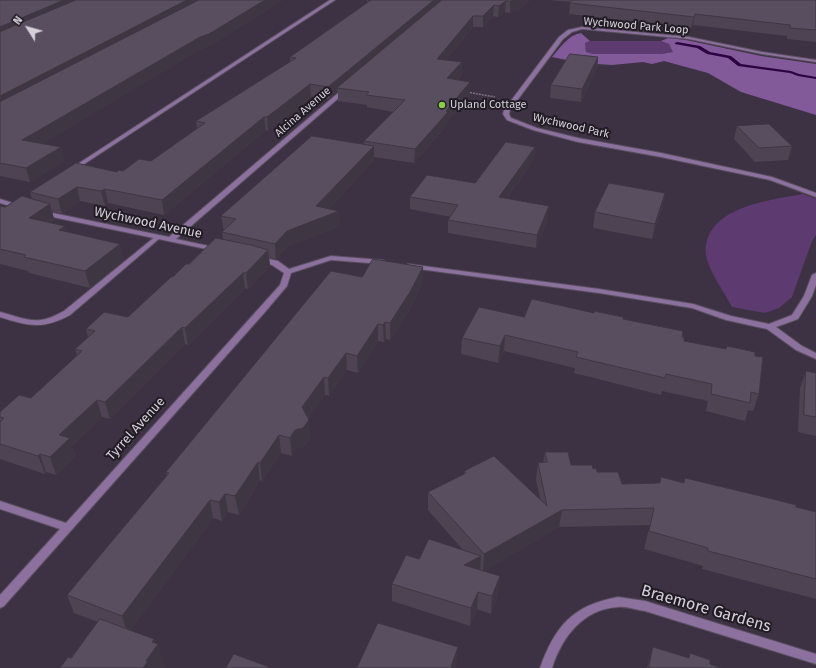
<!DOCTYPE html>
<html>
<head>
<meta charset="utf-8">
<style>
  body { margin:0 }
  #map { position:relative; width:816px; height:668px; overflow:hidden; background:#3d3243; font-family:"Fira Sans",sans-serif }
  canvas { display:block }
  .north { position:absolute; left:8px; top:8px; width:40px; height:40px; -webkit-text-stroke:3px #211c24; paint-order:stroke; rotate:307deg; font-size:11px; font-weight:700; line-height:16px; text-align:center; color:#d6d0db }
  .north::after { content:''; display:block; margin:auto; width:14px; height:18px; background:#d6d0db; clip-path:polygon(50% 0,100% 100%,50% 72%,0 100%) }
</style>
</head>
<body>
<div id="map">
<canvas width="816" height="668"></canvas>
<div class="north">N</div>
</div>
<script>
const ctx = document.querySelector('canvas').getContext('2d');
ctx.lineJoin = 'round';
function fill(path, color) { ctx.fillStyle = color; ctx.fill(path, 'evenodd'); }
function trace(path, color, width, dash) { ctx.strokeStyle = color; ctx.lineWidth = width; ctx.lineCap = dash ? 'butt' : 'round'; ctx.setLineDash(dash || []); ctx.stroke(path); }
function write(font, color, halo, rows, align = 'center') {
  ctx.font = font + ' "Fira Sans",sans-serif'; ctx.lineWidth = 4; ctx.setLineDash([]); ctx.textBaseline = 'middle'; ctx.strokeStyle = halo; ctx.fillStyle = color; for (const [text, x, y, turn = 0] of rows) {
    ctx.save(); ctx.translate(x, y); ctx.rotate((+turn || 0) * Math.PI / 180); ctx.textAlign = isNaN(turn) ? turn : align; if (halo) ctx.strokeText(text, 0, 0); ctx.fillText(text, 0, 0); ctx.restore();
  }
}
fill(new Path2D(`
  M590,41H661L669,44L674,52L661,54H593L586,52L585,43Z
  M803,194L816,199V235L812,241L792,297L779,308L765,313L732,307C725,293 708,270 706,255C702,207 770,200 803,194Z`), '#5d3a70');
fill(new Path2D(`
  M581,33L590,41L585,43L586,52L593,54H661L673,52L669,44L661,41L668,38L686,40L761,56L816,64V115L741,92L708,73L664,61L652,64L643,62L612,65L581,63L552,57C560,48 568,35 581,33Z`), '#825a9a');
fill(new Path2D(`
  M677,42L700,46L710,52L731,56L741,64L791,71L799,74L816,77V79L798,76L790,73L738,66L728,58L707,54L697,48L675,44V43Z`), '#2c033f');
const lane = new Path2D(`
  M330,0H335L75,170H71L70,169Z
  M158,235L161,237L160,238L70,315C43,330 28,326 0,317V312C28,319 36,327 64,311L156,236Z`);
const street = new Path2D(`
  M582,27L689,37L762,52L816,60V62L762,54L689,39L582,29L572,32L563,39L510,110L509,114L511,118L537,128L578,138L661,153L772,177L816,193V197L770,180L661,157L578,142L533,130L507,120L503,114L504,110L559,37L568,30Z
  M344,88L349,89L176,239L218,248L219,249L218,250L216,251L43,215L40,213L43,211L169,237Z
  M0,199L22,206L23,207L20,209L0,203Z
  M331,256L382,260L386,262L382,264L331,260L291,273L287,286L265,312L4,606L0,608V595L60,529L0,509V501L66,523L280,285L284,273L272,265L257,261L256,259L257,257H260L278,261L289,269Z
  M408,264L599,289L693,304L731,316L769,324L792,315L804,296L812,275L816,273V285L812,296L798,319L776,327L802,346L816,353V359L796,350L767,329L726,320L692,308L599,293L411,268H408L407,266Z
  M618,597L645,601L816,654V664L645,611C636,610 627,606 618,607C583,609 562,637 552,668H540C555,626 573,605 618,597Z`);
trace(lane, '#594e5e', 2);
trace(street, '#594e5e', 2);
trace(new Path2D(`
  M467,92L495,97`), '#7b7280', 1.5, [2, 1]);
fill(lane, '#8c709d');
fill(street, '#8c709d');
fill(new Path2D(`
  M0,0L275,5L211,45L201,49L42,144L61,147L64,161L30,182L0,176Z
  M367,0H530L518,10H513L510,13L505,12L498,17L493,16L483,27H473L446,60L462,62V74L457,80L470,95L447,122V125L414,163L374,157V160L329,209L340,226L288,246L276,259L269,258L270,266L248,289L245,288L188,345L185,344L110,419L102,417L72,446L75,456L56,475L46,472L45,474L0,459V412L31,398L77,356L75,349L88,337L86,329L128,317L173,277L189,264L223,239L222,232L224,231L221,216L364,145V141L393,112L367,107V105L338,101V92L329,99L311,97L268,131L266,130L164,215L108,203L105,206L80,201L62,214L52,211L54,219L50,223L124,260L90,288L29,273L28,271L0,264V206L5,207L32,199L30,192L123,171L151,161L197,129L196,121L290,62V57L367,3Z
  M548,0H816V42L787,39V36L693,25L691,28L569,14L570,3L571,2Z
  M598,57L597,69L581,102L550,98L551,85Z
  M737,126L792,146L788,160L755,162L734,139Z
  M535,147L534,159L506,199L548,219L536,248L448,233V220L451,217L410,209V197L475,183Z
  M665,193L662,207L652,239L593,228L595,212Z
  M423,267L422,283L410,309L390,340L386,339L384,342L378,341L358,373L347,370L329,396L325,395L308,419L310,438L305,446L297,448L292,456L281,453L262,481L260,480L239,515L228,512L222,521L213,518L130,631L155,643L71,658L98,622L74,613L67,595L167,476L166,472L362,277Z
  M623,319L682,337L684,341L755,356L759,394L753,411L748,410L745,421L706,411L708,401L662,391L661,395L574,373L575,368L504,351L498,363L461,354L462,338Z
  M806,371L816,373V436L798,432L800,388Z
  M545,452L571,465L593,469L597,472L622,484L683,483L685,478L816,512V599L702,569L703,566L644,549L650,525L559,527L484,571L500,576L498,594L491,614L477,609L470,626L392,601V584L419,559L463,550L428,510V492L464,474V471L540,498L536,480L538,463H543Z
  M653,647L689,658L690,653L710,664L721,668H647Z`), '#4d4353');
fill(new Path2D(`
  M64,0H90L0,39V27Z
  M187,0H209L0,110V96Z
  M265,0H284L275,5L211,45L201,49L26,154L22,140Z
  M434,0H446L337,88L338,92L329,99L328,87Z
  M513,0H530L518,10H513L510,13V2Z
  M506,1L505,12L498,17L499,6Z
  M494,5L493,16L483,27V16Z
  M695,14L693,25L691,28L694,17Z
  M473,16V27L437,71V59Z
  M598,57L597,69L581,102L582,89Z
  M462,62V74L447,90V78Z
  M470,82V95L447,122V125L414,163L415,149Z
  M310,84L311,97L268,131L267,117Z
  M264,117L266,130L164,215L162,200Z
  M374,146V160L320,219L339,211L340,226L288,246L276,259L275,244L287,231L316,206Z
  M61,147L64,161L30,182L26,168Z
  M535,147L534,159L498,210L499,197Z
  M77,187L80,201L62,214L58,199Z
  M105,189L108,203L105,206L101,191Z
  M665,193L662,207L652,239L655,224Z
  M50,204L54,219L33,234L29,218Z
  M549,206L548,219L536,248L537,235Z
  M65,226L69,242L59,230Z
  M120,244L124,260L90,288L85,271Z
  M268,250L270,266L248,289L246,273Z
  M423,267L422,283L410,309L390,340V323Z
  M243,273L245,288L188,345L185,328Z
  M385,322L386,339L384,342L383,325Z
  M378,324V341L358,373L357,356Z
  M182,327L185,344L110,419L105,402Z
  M505,335L504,351L498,363L500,346Z
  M346,353L347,370L329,396L328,378Z
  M324,377L325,395L304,425L302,407Z
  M97,400L102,417L72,446L75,456L56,475L50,457L59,435Z
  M309,420L310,438L305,446L297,448L292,456L290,438L295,430Z
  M279,435L281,453L262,481L260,463Z
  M40,454L46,472L45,474L38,456Z
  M258,462L260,480L239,515L235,496Z
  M225,494L228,512L222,521L219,502Z
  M210,500L213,518L128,634L122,616Z
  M562,510L559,527L483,572L484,554Z
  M481,556L480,574L464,565Z
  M500,576L498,594L491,614L492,596Z
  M478,592L477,609L470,626L471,608Z
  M154,639L156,647L158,644L165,668H143L152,642Z
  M458,647L457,665L456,668H450Z`), '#3e3743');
const building = new Path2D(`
  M0,0H64L0,27Z
  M76,0H187L0,96V32Z
  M199,0H265L209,34L200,37L22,140L61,147L26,168L0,163V102Z
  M368,0H434L328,87L310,84L267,117H264L162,200L105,189L101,191L77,187L58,199L30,192L76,163L117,172L119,170L123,171L139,159L151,161L205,123L196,121L296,58L290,57L371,0Z
  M442,0H513L510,2L506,1L499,6L494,5L483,16H473L437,59L462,62L447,78L470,82L446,111L448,112L415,149L364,141L405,100L366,95L369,92L337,88Z
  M573,0H816V30L790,28V25L695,14L694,17L570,3Z
  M570,54L598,57L582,89L551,85Z
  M769,124L792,146L759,148L737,126Z
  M312,136L374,146L316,206L339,211L287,231L275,244L222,232L236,219L221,216Z
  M506,142L535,147L499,197L549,206L537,235L448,220L458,205L410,197L427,175L475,183Z
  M609,183L665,193L655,224L595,212Z
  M22,196L50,204L29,218L65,226L59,230L120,244L85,271L24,257L26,255L0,249V206L5,207Z
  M216,238L251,245L268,250L246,273H243L185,328L182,327L105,402L97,400L59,435L70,438L50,457L40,454L38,456L0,444V422L4,418L0,417V412L19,395L31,398L82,351L75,349L95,331L86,329L104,312L128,317L171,277H173L186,264H189Z
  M373,259L423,267L410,292L390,323L385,322L383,325L378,324L357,356L346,353L328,378L324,377L302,407L309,420L303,428L295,430L290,438L279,435L260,463L258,462L235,496L225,494L219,502L210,500L122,616L67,595L169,473L166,472L331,271L362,277Z
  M532,299L594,313V311L623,317V319L683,331L682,337H684V341L726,349L727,346L755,352V356L763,357L759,394L751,392L750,403L711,394L712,384L666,374L665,378L576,357L578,352L505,335L500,346L462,338L479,307L524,317Z
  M806,371L816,373V417L804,415Z
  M545,452H568L571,465H592L593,469L596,468L597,472H618L622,484L660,483L661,477L684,483L685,478L773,499L796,505V507L816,512V579L708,551V548L649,531L654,508L562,510L484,554L428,492L466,473L464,471L494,456L547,506L538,463L547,462Z
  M429,539L481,556L464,565L500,576L492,596L478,592L471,608L392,584L406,555L419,559Z
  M100,619L154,639L152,642L158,644L146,661H148L143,668H60L68,657L71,658Z
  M378,623L458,647L451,667L453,668H357Z
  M653,647L689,658L690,653L710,660V664L721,668H649Z
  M234,654L269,667L268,668H226Z`);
fill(building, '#594e60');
trace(building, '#3e3743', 1);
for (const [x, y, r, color] of [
  [442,105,4,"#8ace47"]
]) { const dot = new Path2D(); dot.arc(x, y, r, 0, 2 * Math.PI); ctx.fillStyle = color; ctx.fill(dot); trace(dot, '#211c24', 1.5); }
write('11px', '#d6d0db', '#211c24', [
  ["Wychwood Park Loop",636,26,5],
  ["Alcina Avenue",303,112,-41],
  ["Wychwood Park",571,126,13]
]);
write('11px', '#d6d0db', '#211c24', [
  ["Upland Cottage",450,105]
], 'left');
write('13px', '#d6d0db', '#211c24', [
  ["Wychwood Avenue",148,223,12],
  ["Tyrrel Avenue",136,429,-48]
]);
write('16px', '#d6d0db', '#211c24', [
  ["Braemore Gardens",706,609,16]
]);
</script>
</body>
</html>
